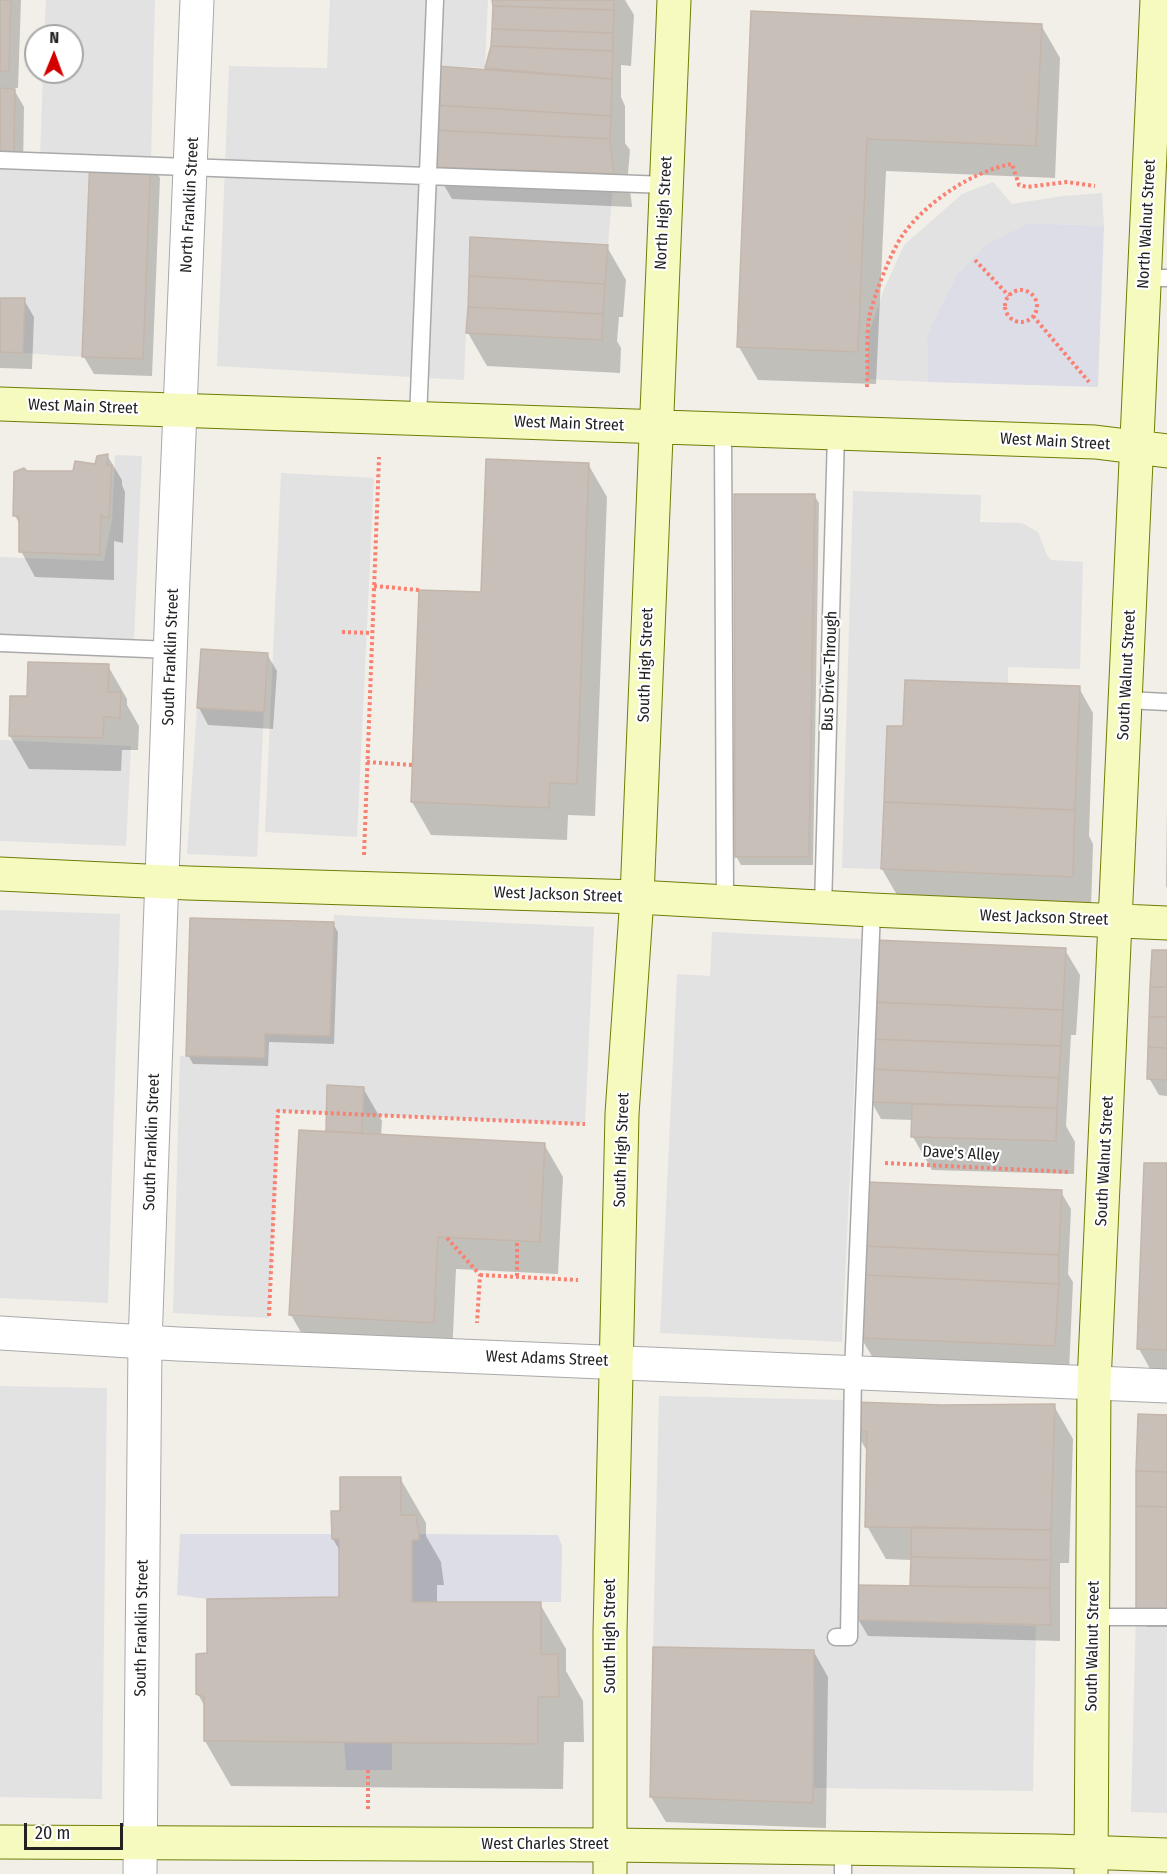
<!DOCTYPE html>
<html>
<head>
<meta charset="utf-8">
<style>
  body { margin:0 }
  #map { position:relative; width:1167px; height:1874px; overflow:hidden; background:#f2efe9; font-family:"Fira Sans Condensed",sans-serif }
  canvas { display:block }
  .north { position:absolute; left:24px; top:24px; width:60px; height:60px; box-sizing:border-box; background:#fff; border:2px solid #a7a7a7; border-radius:50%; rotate:1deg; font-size:16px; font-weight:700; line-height:24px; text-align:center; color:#222 }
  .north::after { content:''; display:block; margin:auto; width:21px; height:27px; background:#d40000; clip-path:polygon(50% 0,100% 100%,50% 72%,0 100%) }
  .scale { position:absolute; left:24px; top:1823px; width:99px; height:27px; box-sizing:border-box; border:3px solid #222; border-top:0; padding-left:8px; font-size:18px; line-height:21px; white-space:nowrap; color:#222; -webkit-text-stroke:4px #fff; paint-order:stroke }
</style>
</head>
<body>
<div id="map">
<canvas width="1167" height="1874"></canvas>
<div class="north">N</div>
<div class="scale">20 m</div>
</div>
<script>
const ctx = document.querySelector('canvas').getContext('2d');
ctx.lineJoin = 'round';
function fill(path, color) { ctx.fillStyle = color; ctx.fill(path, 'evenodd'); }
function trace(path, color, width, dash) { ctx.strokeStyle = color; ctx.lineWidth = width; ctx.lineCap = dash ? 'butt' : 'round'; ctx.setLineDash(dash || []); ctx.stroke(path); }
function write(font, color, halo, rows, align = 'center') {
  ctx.font = font + ' "Fira Sans Condensed",sans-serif'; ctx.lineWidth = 4.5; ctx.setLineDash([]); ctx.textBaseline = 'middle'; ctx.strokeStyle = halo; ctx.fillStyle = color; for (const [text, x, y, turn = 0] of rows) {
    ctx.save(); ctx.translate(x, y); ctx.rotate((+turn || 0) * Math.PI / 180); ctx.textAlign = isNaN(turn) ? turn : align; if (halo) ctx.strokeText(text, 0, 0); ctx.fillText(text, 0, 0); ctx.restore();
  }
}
fill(new Path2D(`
  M46,0H155L151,160L82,357L23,353L24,298L0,297V160L40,161L43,72H72V36H44Z
  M330,0H488L485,68L436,66L432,166L614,174L608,245L470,237L464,380L217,366L229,66L327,68Z
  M993,182L1012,204L1063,196L1102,193L1104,226L1030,223L927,336L928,382L867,379L869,332L884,289L904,245L962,194Z
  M115,455L142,456L134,639L0,635V557L104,561L112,519Z
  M281,473L374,478L357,837L265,832Z
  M853,491L981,495L980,522L1022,523L1038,532L1047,555L1051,560L1083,562L1080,669L1008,667V684L905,680L903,726H887L881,869L842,868Z
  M197,708L264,710L257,857L187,854Z
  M0,740L131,746L126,846L0,841Z
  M0,910L120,914L108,1303L0,1298Z
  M334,915L594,927L585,1124L279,1111L269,1318L173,1313L180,1056L264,1058L265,1034L330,1036Z
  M712,932L861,939L842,1342L660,1333L677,974L710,976Z
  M0,1386L107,1388L102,1799L0,1797Z
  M659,1396L845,1400L841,1627H856V1620L1036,1626L1033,1791L814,1788V1650L653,1647Z
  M1136,1610H1167V1813L1131,1812Z`), '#e2e2e2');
fill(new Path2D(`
  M1030,223L1104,226L1098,387L928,382L927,336L957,275L987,244Z
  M180,1534H332V1539H339V1597L207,1599L177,1595Z
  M419,1534L558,1535L562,1546L561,1602H412V1540H419Z
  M344,1743H392V1770H346Z`), '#dddde8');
fill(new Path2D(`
  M0,0H21L18,88H13L24,107L23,168H0Z
  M493,0H625L634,15L631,66L621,65V97L625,106V143L630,150L628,173L632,207L452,199L433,166L486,70L492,46Z
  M753,13L1041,25L1060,58L1055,178L886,171L876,384L758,380L739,347Z
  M150,161L160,178L152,376L94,374L84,357Z
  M607,247L626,280L623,317H619L617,341L621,348L620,373L487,366L468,333Z
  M0,299L24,300L34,317L32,369L0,368Z
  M107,455L122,480V485L125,492L123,543L114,541V580L35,577L21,551V526L15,516L27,473L74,472L96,466Z
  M588,464L607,497L595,816L568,815L567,840L431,835L412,802L482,593Z
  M814,495L819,503L813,865H741L736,856Z
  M267,654L277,671L273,729L208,725L199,708Z
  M108,666L127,699V705L139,726L138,750H122L121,771L29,769L10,736L29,698Z
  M1079,688L1093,713L1089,836L1093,844L1091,909L901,902L882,869L904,727Z
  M1167,807V888L1166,886Z
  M333,924L338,932L334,1044L269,1042L268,1066L193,1064L188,1055Z
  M1065,950L1080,975L1076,1035H1071L1066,1126L1075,1142L1074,1174L932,1170L913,1137V1120L881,1119L871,1101Z
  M1167,952V1096L1159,1095L1149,1078Z
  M329,1086L363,1088L382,1121L381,1136L544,1144L563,1177L558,1274L456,1269L452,1355L310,1348L291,1315L327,1133Z
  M1167,1165V1375L1153,1374L1139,1349Z
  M1061,1192L1071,1209L1068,1274L1073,1282L1069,1371L876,1363L861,1338Z
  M942,1406H1054L1073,1439L1069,1563H1060V1641L868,1636L858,1619L912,1588V1560L886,1559L867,1526L868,1453L856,1432Z
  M1167,1417V1627H1147L1137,1609Z
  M400,1478L426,1523V1536L441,1562L444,1585H437V1603L540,1604L566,1649V1671L583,1701L584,1742H564L563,1789L231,1786L205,1741V1707L198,1694L209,1655L341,1598L340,1551L333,1539L342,1512Z
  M814,1652L828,1677L826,1828L666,1822L651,1797Z`), '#0003');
const building = new Path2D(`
  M0,0H11L9,71H0Z
  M492,0H614V10L493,6Z
  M493,6L614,10L613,33L492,29Z
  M751,11L1042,24L1036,146L867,139L858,352L737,347Z
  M492,29L613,33V51L491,46Z
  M491,46L613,51L612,79L485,68Z
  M436,66L612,79L611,116L434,105Z
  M0,88L15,89L14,152L0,151Z
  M434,105L611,116L610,139L433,130Z
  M433,130L610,139L614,174L432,167Z
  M90,157L151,160L143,359L82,357Z
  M470,237L608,245L605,284L469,276Z
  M469,276L605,284L603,314L468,307Z
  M0,298H25L23,353L0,352Z
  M468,307L603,314L602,340L466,333Z
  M108,454L107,465H112L109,518L101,516L100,555L19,552V516H13L14,472L24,468L27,471H73L75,461L95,464L97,456Z
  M486,459L589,463L577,784L550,783L549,808L411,802L419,590L481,592Z
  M734,494H815L809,857H735Z
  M201,649L268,653L264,712L197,708Z
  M28,662L109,664L108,692H121L120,718L104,717L103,738L9,736L10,696H27Z
  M905,680L1080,686L1075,810L884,802L887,726H903Z
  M884,802L1075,810L1073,877L881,869Z
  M190,918L334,922L330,1036L265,1034V1058L186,1056Z
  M875,940L1066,948L1063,1010L873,1002Z
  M1152,950H1167V987H1150Z
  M1150,987H1167V1017H1149Z
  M873,1002L1063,1010L1061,1046L871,1039Z
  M1149,1017H1167V1048L1148,1047Z
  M871,1039L1061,1046L1059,1078L871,1069Z
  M1148,1047L1167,1048V1080L1147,1079Z
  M871,1069L1059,1078L1057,1108L869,1102Z
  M327,1085L364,1087L362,1133L326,1131Z
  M912,1104L1057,1108L1056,1141L911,1137Z
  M299,1130L545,1143L540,1242L438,1237L434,1323L289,1315Z
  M1144,1163H1167V1350L1137,1349Z
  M868,1182L1062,1190L1059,1255L865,1246Z
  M865,1246L1059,1255V1284L863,1275Z
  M863,1275L1059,1284L1055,1346L860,1338Z
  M855,1402L942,1405L1055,1404L1051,1530L865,1527L867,1432H854Z
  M1138,1414L1167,1415V1472L1136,1471Z
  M1136,1471L1167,1472V1507L1136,1506Z
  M340,1477H401V1515H416L419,1534V1540H412V1602H541V1654H558L559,1697H538V1744L204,1741V1697L196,1694V1654L207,1653V1599L339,1597V1539H332L331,1511H340Z
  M1136,1506L1167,1507V1610H1136Z
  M911,1527L1051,1530V1560L911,1557Z
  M911,1557L1051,1560L1050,1588L910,1586Z
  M857,1585L1050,1588L1051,1625L856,1620Z
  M653,1647L814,1650L813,1803L650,1797Z`);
fill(building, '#c7bfb8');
trace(building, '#c4b6ab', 1.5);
const lane = new Path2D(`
  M0,160L666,185
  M1144,278H1167
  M418,419L435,0
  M723,430L725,903
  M0,643L171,650
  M1126,700L1167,702
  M823,908L836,434
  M1093,1617H1167
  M836,1637H849L853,1373L872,910
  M843,1874V1848`);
const street = new Path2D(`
  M0,1333L178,1344L1167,1386
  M140,1874L145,1343L172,603L197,0`);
const secondary = new Path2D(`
  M0,404L1095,442L1167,451
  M0,874L188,883L637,897L872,910L1167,923
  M0,1842L611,1845L1053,1851L1167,1855
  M610,1874V1632L622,1114L637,897L674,0
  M1091,1874L1094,1383L1157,0`);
trace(lane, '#a9a9a9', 19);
trace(street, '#a9a9a9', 35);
trace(secondary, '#707d05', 35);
trace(new Path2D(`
  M975,260L1009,296
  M1005 306a16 16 0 1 1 32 0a16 16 0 1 1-32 0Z
  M1033,316L1089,382
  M867,387C868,366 866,338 869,318C873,298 891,252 902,236C925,203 972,171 1012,164L1019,185L1027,187L1067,182L1095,186
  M374,586L419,590
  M342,632L372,633
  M367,762L412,765
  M364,855L379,457
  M885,1163L1070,1172
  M447,1238L480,1275L477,1323
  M480,1275L578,1280
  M517,1276V1241
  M269,1316L278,1111L585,1124
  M368,1770V1812`), '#fa8072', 4, [3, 3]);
trace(lane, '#fff', 16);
trace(street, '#fff', 33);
trace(secondary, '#f7fabf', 33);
write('16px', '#222', '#fff', [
  ["North Franklin Street",190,205,-87],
  ["North High Street",664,213,-87],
  ["North Walnut Street",1147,224,-87],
  ["West Main Street",83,407,2],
  ["West Main Street",569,424,2],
  ["West Main Street",1055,442,3],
  ["South Franklin Street",171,657,-88],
  ["South High Street",646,665,-88],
  ["Bus Drive-Through",830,671,-88],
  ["South Walnut Street",1127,675,-87],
  ["West Jackson Street",558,895,2],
  ["West Jackson Street",1044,918,2],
  ["South Franklin Street",152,1142,-88],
  ["South High Street",622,1150,-88],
  ["Dave's Alley",961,1154,3],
  ["South Walnut Street",1105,1161,-87],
  ["West Adams Street",547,1359,2],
  ["South Franklin Street",142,1628,-89],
  ["South High Street",611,1636,-90],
  ["South Walnut Street",1093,1646,-89],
  ["West Charles Street",545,1845]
]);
</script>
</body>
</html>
